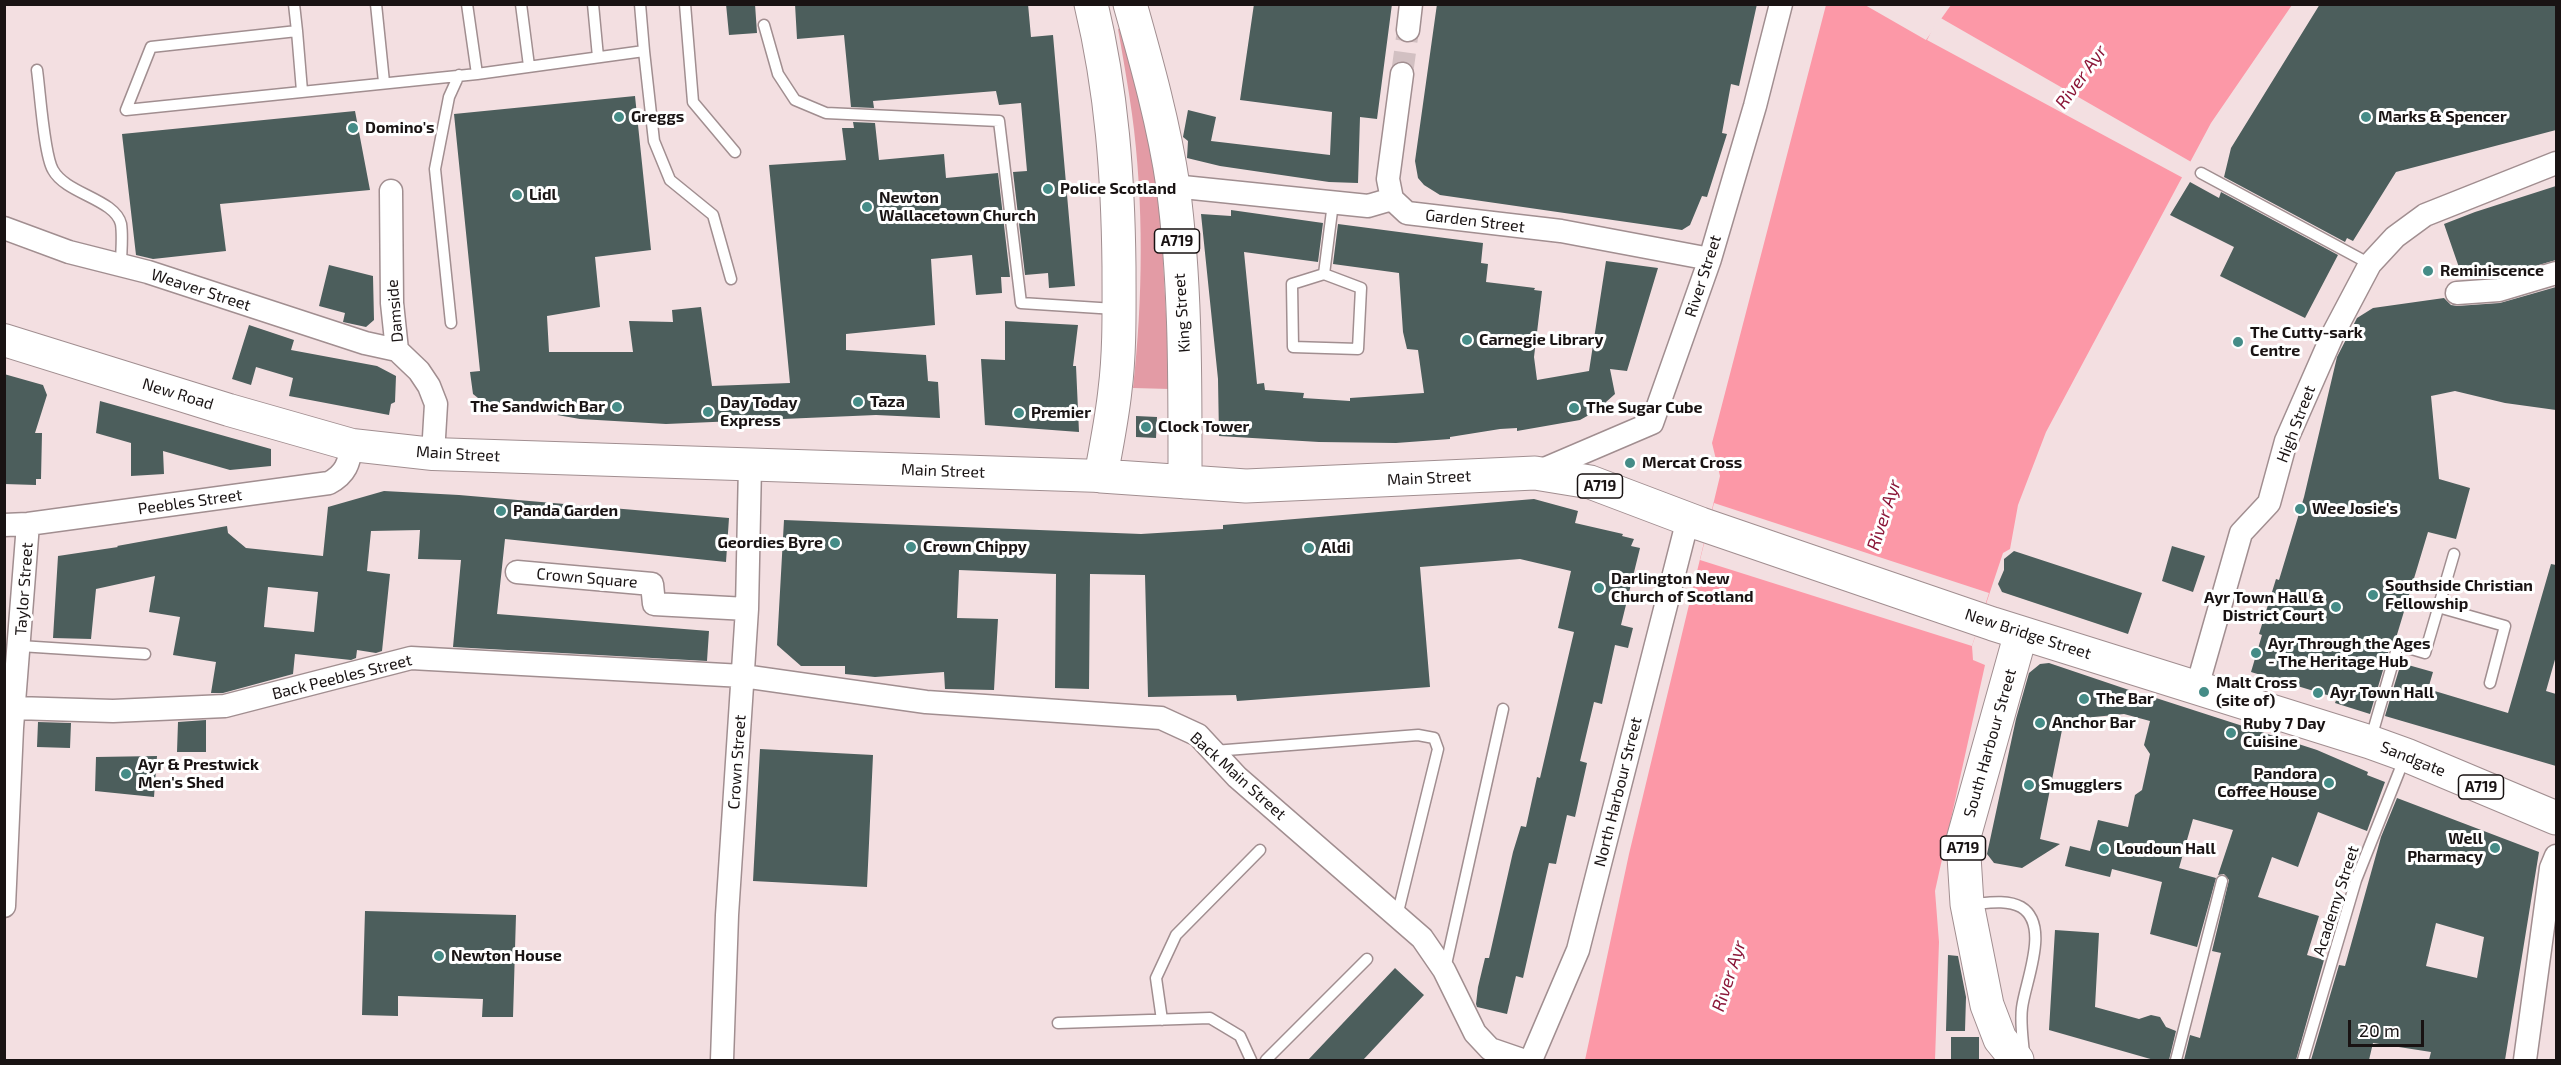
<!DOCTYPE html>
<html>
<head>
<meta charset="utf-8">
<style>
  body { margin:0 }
  #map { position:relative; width:2561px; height:1065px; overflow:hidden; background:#f3dfe1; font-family:"Exo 2",sans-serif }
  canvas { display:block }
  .frame { position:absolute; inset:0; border:6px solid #191313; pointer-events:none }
  .scale { position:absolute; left:2348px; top:1020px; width:76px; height:27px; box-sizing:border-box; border:3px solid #191313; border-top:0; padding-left:8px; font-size:18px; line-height:21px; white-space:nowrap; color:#191313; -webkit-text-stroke:4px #fff; paint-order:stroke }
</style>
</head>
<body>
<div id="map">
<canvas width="2561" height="1065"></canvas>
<div class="frame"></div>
<div class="scale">20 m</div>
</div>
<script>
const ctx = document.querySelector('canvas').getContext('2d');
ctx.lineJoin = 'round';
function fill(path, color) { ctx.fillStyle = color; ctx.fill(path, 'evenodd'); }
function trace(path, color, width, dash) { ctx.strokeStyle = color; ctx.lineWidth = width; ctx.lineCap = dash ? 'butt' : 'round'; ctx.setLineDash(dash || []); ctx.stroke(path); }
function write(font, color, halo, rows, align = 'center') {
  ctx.font = font + ' "Exo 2",sans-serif'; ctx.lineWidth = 6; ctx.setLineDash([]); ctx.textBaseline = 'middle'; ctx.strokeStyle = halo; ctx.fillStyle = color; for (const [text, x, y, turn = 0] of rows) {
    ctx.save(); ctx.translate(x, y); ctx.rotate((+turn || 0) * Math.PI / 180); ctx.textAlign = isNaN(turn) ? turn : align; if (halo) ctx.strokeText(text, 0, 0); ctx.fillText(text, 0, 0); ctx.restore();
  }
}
fill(new Path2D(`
  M1124,27L1147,129L1160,203L1170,389L1133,388C1143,300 1144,202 1132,114C1128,86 1123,57 1118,29Z`), '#e39ba5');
fill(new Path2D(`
  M1826,5H1865L1926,40L1951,5H2292L2211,123L2046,432L2018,505L2010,549L2003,553L1972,646L1973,660L1985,665L1935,891L1939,942L1935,1060H1585L1629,854L1720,476L1712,443Z`), '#fc98a7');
fill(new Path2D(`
  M1939,17L2193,163L2185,179L1927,40Z
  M1714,503L1989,593L1972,646L1700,560Z`), '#f3dfe1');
fill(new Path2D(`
  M726,4H755L757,33L729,35Z
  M795,4H1028L1031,37L1053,35L1075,286L1049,288L1048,273L1025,275L1013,172L1027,171L1021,103L999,105L996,91L873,101L874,108L851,107L844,35L797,39Z
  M1254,4H1392L1377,119L1360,117L1358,183L1329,182L1220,166L1187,158L1188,141L1183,137L1188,110L1216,117L1211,141L1330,155L1332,112L1240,100Z
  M1437,4H1757L1739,86L1731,84L1722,133L1727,134L1707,197L1702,196L1690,225L1682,230L1440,195L1424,185L1418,178L1415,161Z
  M2320,4H2556V130L2396,172L2353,241L2347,238L2345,242L2224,177L2231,148Z
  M635,96L651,250L595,257L600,307L547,316L549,352H633L629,321L673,322L672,310L701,307L712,386L790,383L769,165L846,160L842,128H854L853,122L875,123L879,160L944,154L946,178L998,173L1010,277H1001L1002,293L976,295L972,255L931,259L935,325L846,334V350L926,355L928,381L938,382L940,418L876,415L666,424L580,419L483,402L473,394L470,372L480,371L454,114Z
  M355,111L370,190L220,204L226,251L153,259L136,255L122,134Z
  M2190,182L2219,198L2221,192L2338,255L2305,318L2220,276L2234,247L2170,215Z
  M2556,186V260L2497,277L2463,279L2444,224L2475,212Z
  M1231,210L1323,223L1318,262L1244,252L1257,384L1264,383L1265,390L1304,393L1303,398L1350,401V398L1424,393L1418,350L1407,349L1403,332L1399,273L1333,264L1338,224L1483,243L1481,263L1488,264L1486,282L1535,288L1534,290L1542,291L1534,357L1537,380L1589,371L1606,261L1658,268L1627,371L1610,369L1615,394L1596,411L1580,420L1517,431V428L1500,429L1450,437V439L1396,443L1319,442L1219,436L1218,379L1201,214L1231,216Z
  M329,265L373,276L374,320L366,327L343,322L345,313L319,306Z
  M2556,287V410L2505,403L2455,391L2431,396L2439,479L2470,488L2456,539L2428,532L2396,638L2391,643L2370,714L2335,703L2337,698L2251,672L2262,635L2259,634L2276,579L2279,580L2304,497L2337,357L2357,318L2373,308L2444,298L2451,305L2457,306L2500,303Z
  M1005,321L1078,325L1073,366H1076L1079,432L985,425L981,359L1005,360Z
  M249,325L294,340L291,350L377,366L396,376L395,402L391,404L389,415L289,396L293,378L256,367L251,385L232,379Z
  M4,374L43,385L47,395L35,433H42L41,479H36V485L4,484Z
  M100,401L271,449V466L230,470L163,451L164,474L131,476V443L96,433Z
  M1136,416L1157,417L1156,438L1136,437Z
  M384,491L459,495L729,518L726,562L505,539L497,614L709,631L707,661L453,647L461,560L418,559L420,530L371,531L367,571L390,574L382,651L376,653L357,650L356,658L351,660L295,654L293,674L223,693H211L216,662L173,655L180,617L149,612L155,576L96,589L91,639L53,638L58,556L118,547L117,546L227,526L228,533L246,548L323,556L328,507ZM268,587L318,592L314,632L264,627Z
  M1534,499L1578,511L1575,523L1623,534L1622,536L1634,539L1631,546L1640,548L1621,625L1633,628L1628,648L1615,645L1602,704L1594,702L1580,761L1587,763L1575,817L1567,815L1556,864L1549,863L1523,978L1516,976L1507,1014L1477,1007L1476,1004L1478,987L1485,958H1489L1513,852L1521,826L1526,827L1537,777L1540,778L1574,632L1558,628L1571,571L1520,559L1420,567L1430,687L1237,701L1236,695L1148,697L1145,575L1090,574L1089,689L1055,688L1056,574L959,570L957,618L998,619L994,690L945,689L944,672L875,677L845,674V666H801L777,645L784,520L1141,534L1223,529V525Z
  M2172,546L2205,556L2193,592L2162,581Z
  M2014,551L2142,593L2128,634L2002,592L1998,584L2004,570V559Z
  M2551,564L2556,565V656L2546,691L2556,694V766L2385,716L2401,663L2433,672L2428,689L2508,713Z
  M2049,663L2132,691L2131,695L2156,698L2317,750L2368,772L2367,775L2385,782L2367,831L2318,812L2298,867L2272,857L2258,897L2319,916L2307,955L2324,960L2296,1060H2184L2190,1035L2200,1038L2221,953L2212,951L2229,880L2224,874L2218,875L2233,830L2193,819L2179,868L2216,878L2197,947L2150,934L2162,882L2112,869L2110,877L2065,866L2070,846L2090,851L2098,820L2128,827L2135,795L2142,790L2150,754L2144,745L2150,721L2124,714L2064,720L2040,839L2060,844L2022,868L1994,863L1987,854L2016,719L2029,673L2040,664Z
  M206,720V752H177L178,722Z
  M38,722L71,723L70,748L37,747Z
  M760,749L873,755L867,887L753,881Z
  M157,756L154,797L95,791L96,757Z
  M2397,798L2539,852L2505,1060H2429L2431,1052L2373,1043L2369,1060H2311L2339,965L2345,966L2381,837ZM2436,923L2484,937L2477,978L2426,966Z
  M365,911L516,915L513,1017H482L483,999L398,996V1016L362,1015Z
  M2055,930L2099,933L2095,1007L2139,1019L2151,1015L2160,1017L2166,1027L2176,1031L2169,1060H2154L2049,1030Z
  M1948,955L1958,956L1966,997L1965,1031H1946Z
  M1395,968L1424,995L1363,1060H1308Z
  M1951,1037H1979V1060H1951Z`), '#4c5e5c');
trace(new Path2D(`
  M1402,74L1408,30`), '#d2c0c2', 22, [22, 11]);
const lane = new Path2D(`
  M294,4L297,31L151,47L126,110L477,74
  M376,4L384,82
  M467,4L477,74L644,51L640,4
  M521,4L529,66
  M593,4L598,57
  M685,4L693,102L735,152
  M764,25L778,74L795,100L826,113L999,121L1021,303L1115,309
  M297,31L302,91
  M644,51L654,141L670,180L713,215L731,279
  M37,70C40,91 44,155 53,170C66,194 115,199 121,224C123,237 121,252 121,265
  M2201,173L2370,264
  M1324,274L1361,288L1358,349L1293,347L1292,284L1324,274L1333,203
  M451,323L435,169L449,97L459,75
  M2438,607L2505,626L2490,683
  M20,646L145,654
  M2371,738L2398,645L2425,653L2454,554
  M1214,751L1418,735L1434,738L1438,749L1397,916
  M1971,904C1986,903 2007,899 2021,907C2051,925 2025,982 2022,1008C2020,1023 2023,1040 2024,1055
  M1445,969L1503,709
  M1162,1020L1156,978L1176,935L1260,850
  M1058,1023L1210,1018L1240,1036L1251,1060
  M1266,1060L1367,959
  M2176,1060L2222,881
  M2303,1060L2356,880L2405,757`);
const street = new Path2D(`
  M1408,30L1411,4
  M1173,186L1368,206L1392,199
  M391,191L392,303L397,350L419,371L429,386L436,404L433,454
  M1392,199L1407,213L1561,231L1710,259
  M1392,199L1388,179L1402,74
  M4,228L69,252L148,272L365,343L397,350
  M2457,293L2499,290L2556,273
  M1535,473L1652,423L1710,259L1755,106L1781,4
  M4,525L28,524L329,483C346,474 349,463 352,445
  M517,572L652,584L654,604L747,609
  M2197,687L2241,533L2269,503L2286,441L2333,334L2370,264L2395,237L2425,215L2556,163
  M15,708L113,711L225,706L411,658L743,676L926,702L1161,718L1198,735L1237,777L1422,938L1444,970L1475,1033L1490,1049L1522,1060
  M4,906L12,728L28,524
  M722,1060L727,915L747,609L750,465
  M1531,1060L1578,950L1688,519
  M2525,1060L2551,868L2556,856`);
const secondary = new Path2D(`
  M4,340L229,410L352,445L433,454L1101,476`);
const primary = new Path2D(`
  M1091,4C1112,92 1118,177 1119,267C1119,308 1120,350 1115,390C1112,419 1106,447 1101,476L1246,486L1535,473L1590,482L1701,524L1993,624L2370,742L2406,755L2556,818
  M1130,4C1147,64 1164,125 1173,186C1186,285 1185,384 1185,482
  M2017,1060L2000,1039L1987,1005L1967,904L1963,840L2021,633`);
trace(lane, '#a18e90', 13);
trace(street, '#a18e90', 25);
trace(secondary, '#a18e90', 34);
trace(primary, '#a18e90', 35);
trace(lane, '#fff', 10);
trace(street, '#fff', 22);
trace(secondary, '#fff', 32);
trace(primary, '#fff', 33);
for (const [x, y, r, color] of [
  [619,117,6,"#458c87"],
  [2366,117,6,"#458c87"],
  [353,128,6,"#458c87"],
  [1048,189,6,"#458c87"],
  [517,195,6,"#458c87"],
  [867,207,6,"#458c87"],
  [2428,271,6,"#458c87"],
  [1467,340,6,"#458c87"],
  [2238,342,6,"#458c87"],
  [858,402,6,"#458c87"],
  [617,407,6,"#458c87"],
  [1574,408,6,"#458c87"],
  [708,412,6,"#458c87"],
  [1019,413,6,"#458c87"],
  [1146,427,6,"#458c87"],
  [1630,463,6,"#458c87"],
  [2300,509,6,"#458c87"],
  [501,511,6,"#458c87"],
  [835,543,6,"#458c87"],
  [911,547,6,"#458c87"],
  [1309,548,6,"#458c87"],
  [1599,588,6,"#458c87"],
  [2373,595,6,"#458c87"],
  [2336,607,6,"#458c87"],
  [2256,653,6,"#458c87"],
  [2204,692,6,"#458c87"],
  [2318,693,6,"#458c87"],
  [2084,699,6,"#458c87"],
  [2040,723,6,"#458c87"],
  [2231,733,6,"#458c87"],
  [126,774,6,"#458c87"],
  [2329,783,6,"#458c87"],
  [2029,785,6,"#458c87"],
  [2495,848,6,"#458c87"],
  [2104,849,6,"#458c87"],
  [439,956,6,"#458c87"]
]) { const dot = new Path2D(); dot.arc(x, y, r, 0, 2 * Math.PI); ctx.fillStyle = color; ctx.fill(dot); trace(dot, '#fff', 2); }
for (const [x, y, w] of [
  [1177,241,45],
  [1600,486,45],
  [2481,787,45],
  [1963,848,45]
]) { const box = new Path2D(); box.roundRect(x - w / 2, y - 12, w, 24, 4.5); ctx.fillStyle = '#fff'; ctx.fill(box); trace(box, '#191313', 1.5); }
write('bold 15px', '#191313', null, [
  ["A719",1177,241],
  ["A719",1600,486],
  ["A719",2481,787],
  ["A719",1963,848]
]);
write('bold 16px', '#191313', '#fff', [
  ["Greggs",631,117],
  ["Marks & Spencer",2378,117],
  ["Domino's",365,128],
  ["Police Scotland",1060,189],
  ["Lidl",529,195],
  ["Newton",879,198],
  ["Wallacetown Church",879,216],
  ["Reminiscence",2440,271],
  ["The Cutty-sark",2250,333],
  ["Centre",2250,351],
  ["Carnegie Library",1479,340],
  ["Taza",870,402],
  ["Day Today",720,403],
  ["Express",720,421],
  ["The Sandwich Bar",605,407,"right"],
  ["The Sugar Cube",1586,408],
  ["Premier",1031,413],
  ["Clock Tower",1158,427],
  ["Mercat Cross",1642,463],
  ["Wee Josie's",2312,509],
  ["Panda Garden",513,511],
  ["Geordies Byre",823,543,"right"],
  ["Crown Chippy",923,547],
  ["Aldi",1321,548],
  ["Darlington New",1611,579],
  ["Church of Scotland",1611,597],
  ["Southside Christian",2385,586],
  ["Fellowship",2385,604],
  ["Ayr Town Hall &",2324,598,"right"],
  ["District Court",2324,616,"right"],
  ["Ayr Through the Ages",2268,644],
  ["- The Heritage Hub",2268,662],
  ["Malt Cross",2216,683],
  ["(site of)",2216,701],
  ["Ayr Town Hall",2330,693],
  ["The Bar",2096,699],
  ["Anchor Bar",2052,723],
  ["Ruby 7 Day",2243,724],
  ["Cuisine",2243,742],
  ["Ayr & Prestwick",138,765],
  ["Men's Shed",138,783],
  ["Pandora",2317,774,"right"],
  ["Coffee House",2317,792,"right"],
  ["Smugglers",2041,785],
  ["Well",2483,839,"right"],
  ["Pharmacy",2483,857,"right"],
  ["Loudoun Hall",2116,849],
  ["Newton House",451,956]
], 'left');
write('16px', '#191313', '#fff', [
  ["Garden Street",1475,221,7],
  ["River Street",1703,276,-72],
  ["Weaver Street",201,290,18],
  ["Damside",395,311,-95],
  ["King Street",1182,313,-94],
  ["New Road",178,394,17],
  ["High Street",2296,424,-69],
  ["Main Street",458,454,3],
  ["Main Street",943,471,2],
  ["Main Street",1429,478,-3],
  ["Peebles Street",190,502,-8],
  ["Crown Square",587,578,5],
  ["Taylor Street",24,589,-86],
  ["New Bridge Street",2028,634,18],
  ["Back Peebles Street",342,677,-14],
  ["South Harbour Street",1990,743,-74],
  ["Sandgate",2413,759,22],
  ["Crown Street",737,762,-86],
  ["Back Main Street",1238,776,42],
  ["North Harbour Street",1618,792,-76],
  ["Academy Street",2336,901,-72]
]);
write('italic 18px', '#8b1739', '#fff', [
  ["River Ayr",2081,77,-54],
  ["River Ayr",1884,515,-72],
  ["River Ayr",1729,976,-72]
]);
</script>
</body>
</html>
